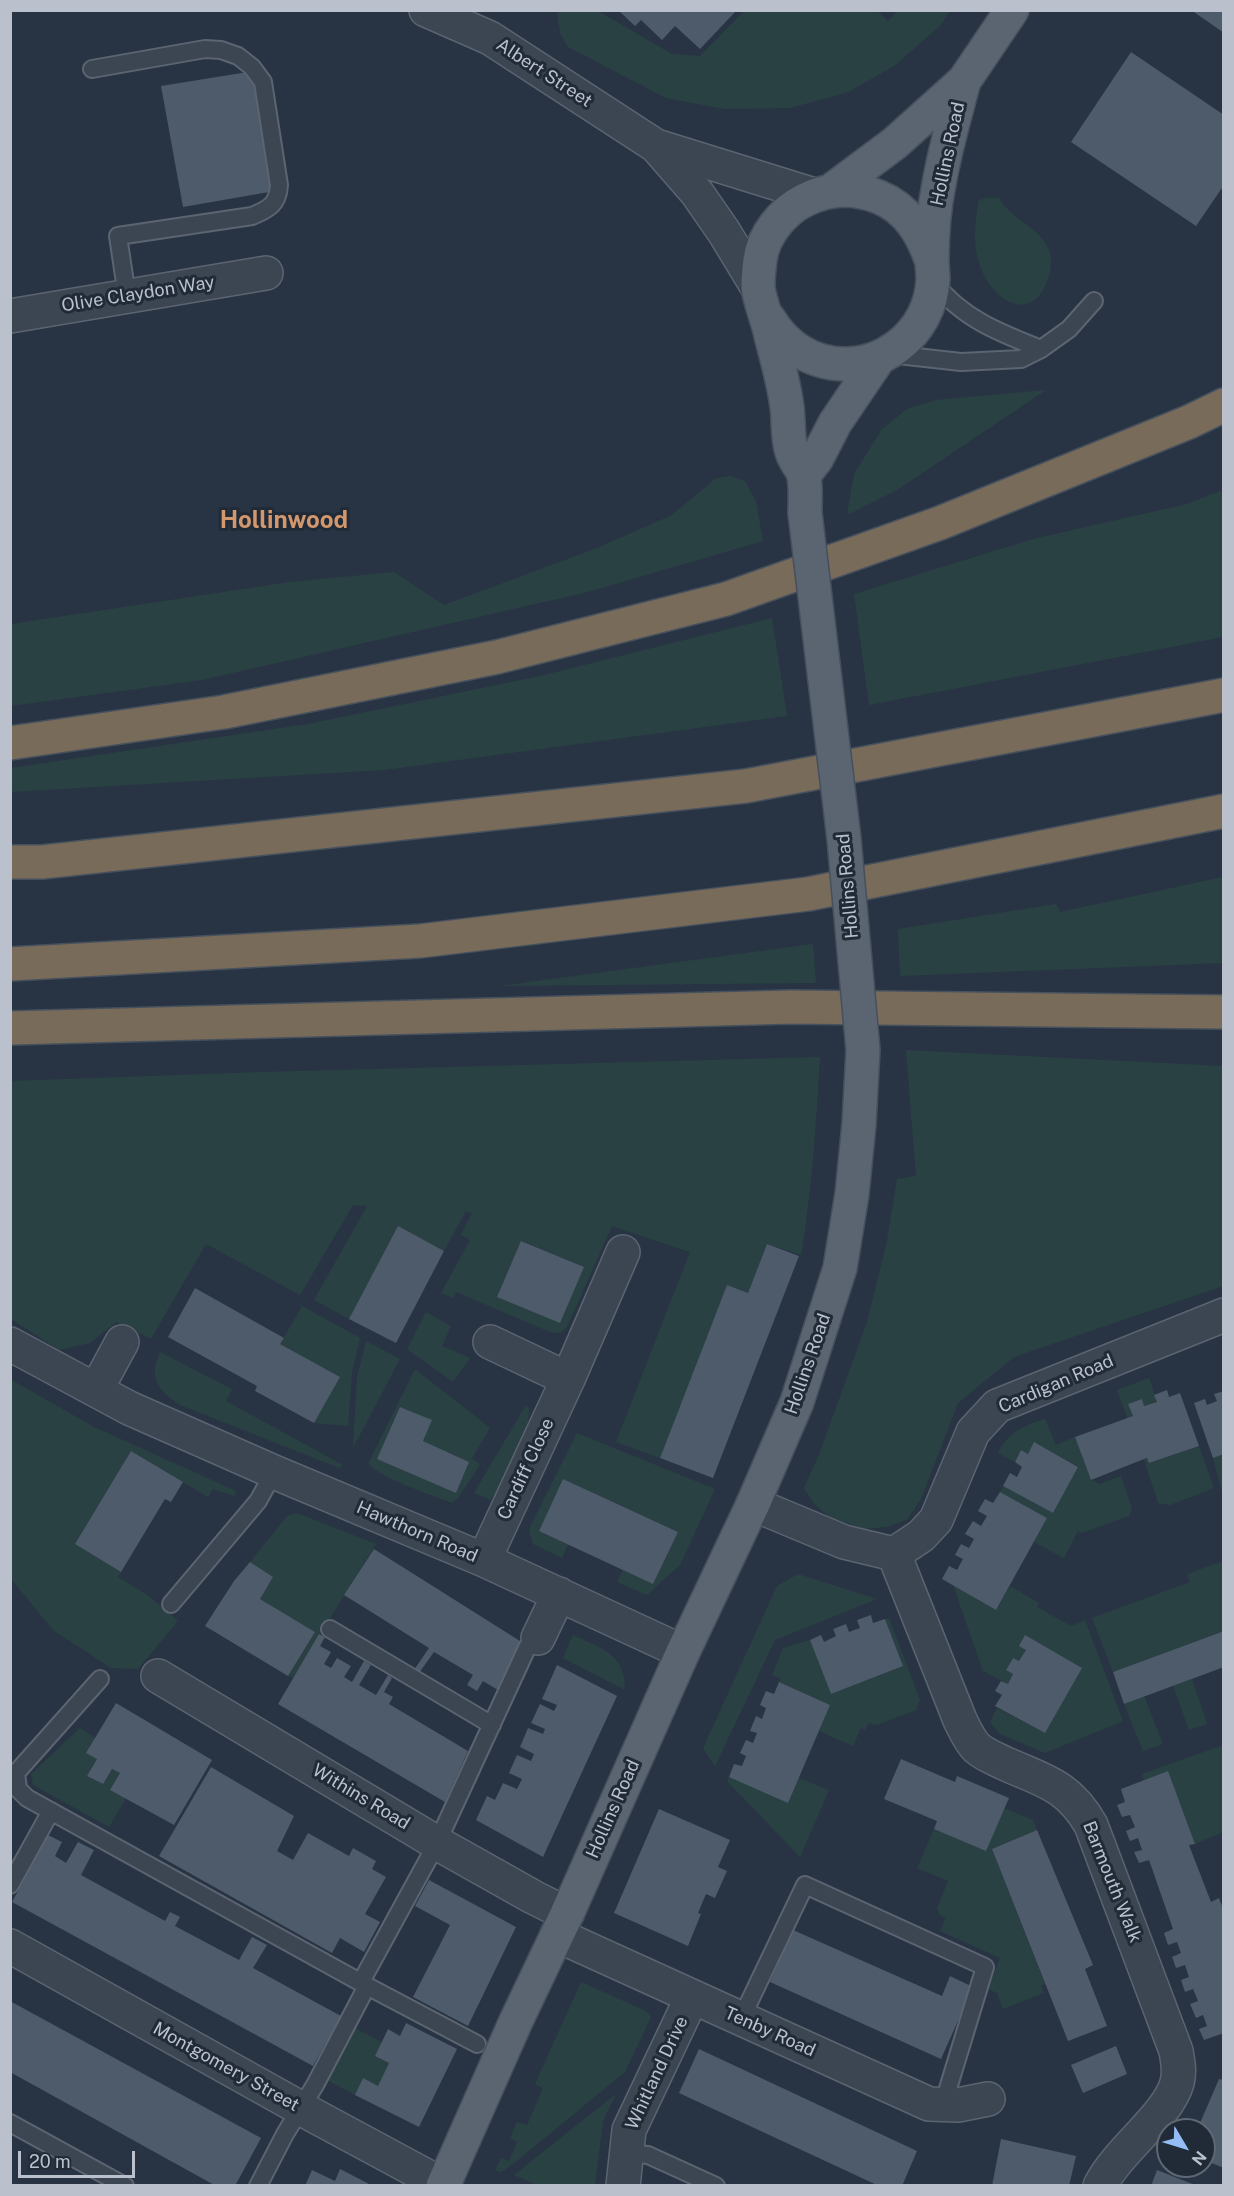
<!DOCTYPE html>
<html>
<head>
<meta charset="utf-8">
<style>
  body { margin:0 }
  #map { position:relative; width:1234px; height:2196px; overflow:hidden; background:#283443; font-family:"Public Sans",sans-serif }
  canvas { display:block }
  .frame { position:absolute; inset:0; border:12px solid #bac1cc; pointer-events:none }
  .north { position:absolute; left:1156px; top:2118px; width:60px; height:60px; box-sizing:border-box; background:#212b38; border:2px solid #5e6773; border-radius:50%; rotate:128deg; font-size:16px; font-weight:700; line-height:24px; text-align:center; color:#bac1cc }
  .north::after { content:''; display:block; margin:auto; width:21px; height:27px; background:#95bdf5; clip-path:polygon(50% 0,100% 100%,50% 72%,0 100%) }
  .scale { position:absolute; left:18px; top:2151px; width:117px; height:27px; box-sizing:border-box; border:3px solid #bac1cc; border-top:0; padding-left:8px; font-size:18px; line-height:21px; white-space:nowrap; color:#bac1cc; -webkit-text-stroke:4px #212b38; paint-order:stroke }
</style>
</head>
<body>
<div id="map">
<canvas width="1234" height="2196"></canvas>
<div class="frame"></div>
<div class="north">N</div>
<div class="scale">20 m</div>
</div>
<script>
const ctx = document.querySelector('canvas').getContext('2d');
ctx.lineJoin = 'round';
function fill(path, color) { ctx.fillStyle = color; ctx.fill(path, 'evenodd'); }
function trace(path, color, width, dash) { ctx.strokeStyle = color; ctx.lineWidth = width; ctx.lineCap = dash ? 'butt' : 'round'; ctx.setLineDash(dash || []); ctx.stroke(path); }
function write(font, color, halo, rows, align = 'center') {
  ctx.font = font + ' "Public Sans",sans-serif'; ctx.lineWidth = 6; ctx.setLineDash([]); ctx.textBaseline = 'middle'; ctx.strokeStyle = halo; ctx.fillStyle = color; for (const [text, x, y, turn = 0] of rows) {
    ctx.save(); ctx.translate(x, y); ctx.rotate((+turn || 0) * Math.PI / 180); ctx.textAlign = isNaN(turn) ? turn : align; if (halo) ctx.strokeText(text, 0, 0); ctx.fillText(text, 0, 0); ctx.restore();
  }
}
fill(new Path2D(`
  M557,11H598L672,54L700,56L744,11H877L888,21L897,11H950L940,26L894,66L848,92L790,108L725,109L666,98L568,47L560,33Z
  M988,198H999C1011,220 1041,228 1049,250C1053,260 1051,271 1047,281C1033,319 1001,306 985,277C972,254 974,225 979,200Z
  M1046,390L897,490L847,515L854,474L882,429L907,409L936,400Z
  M731,476L745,481L756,502L763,541L588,592L202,680L11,706V624L290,582L394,572L444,605L597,548L672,515L716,478Z
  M1223,490V637L869,705L854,594L1033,539L1187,504Z
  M772,618L787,716L384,770L11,792V768L308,724L540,676Z
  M1223,877V963L900,976L898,929L1056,904L1060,912Z
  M813,944L816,983L499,986Z
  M906,1050L1223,1066V1286L1014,1357L958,1403L921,1499L907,1520L886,1527L865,1529L831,1518L814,1504L804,1488L820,1452L867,1322L887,1241L897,1179L916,1176Z
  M820,1057C816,1123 812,1190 801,1255L767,1244L748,1293L727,1285L660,1458L616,1442L690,1252L612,1226L567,1327L560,1333L550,1332L456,1292L453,1298L441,1293L470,1240L461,1235L472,1213L466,1211L444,1251L398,1227L349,1319L314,1300L367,1206L353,1205L300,1295L206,1244L151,1339L116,1322L90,1343L59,1350L11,1319L10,1081L262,1072ZM522,1241L584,1267L498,1297Z
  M302,1306L360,1338L352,1373L348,1426L314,1423L339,1377L280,1344Z
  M426,1312L451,1326L442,1346L470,1358L453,1382L407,1349Z
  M366,1341L400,1359L353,1448L357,1377Z
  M160,1352L232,1389L226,1401L343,1465L339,1468L180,1405C158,1390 148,1378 160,1352Z
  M415,1369L490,1428L472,1458L480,1465L458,1498L452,1503C429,1494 385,1480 368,1464ZM400,1407L431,1420L423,1441L469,1462L456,1493Z
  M1149,1378L1157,1402L1144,1406L1142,1399L1128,1404L1133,1416L1127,1418L1117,1390Z
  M10,1379L94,1427L236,1491L234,1496L213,1489L208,1497L131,1451L75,1544L121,1572L118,1577L149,1596L178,1621L138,1669L111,1668L53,1630L11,1579Z
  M526,1405L529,1408C530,1437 508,1478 490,1500L474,1493Z
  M1045,1419L1056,1445L1075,1437L1091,1480L1100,1484L1121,1476L1132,1509L1129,1516L1082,1533L1078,1531L1064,1558L1034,1542L1047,1518L1000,1492L1003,1486L1053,1513L1078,1466L1035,1443L1028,1454L1021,1450L1015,1462L998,1453C1008,1432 1024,1426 1045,1419Z
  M577,1433L715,1489L680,1565L647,1595L617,1582L623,1570L653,1583L678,1532L563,1479L539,1531L568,1544L562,1558L533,1544L530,1534V1527Z
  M1199,1446L1214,1488L1170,1505L1158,1503L1144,1459L1147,1458L1150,1463Z
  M1223,1454V1497L1213,1458Z
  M297,1513L376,1544L293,1678L288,1676L315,1632L260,1599L273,1577L250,1562L287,1516Z
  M1223,1561V1631L1113,1672L1092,1618L1190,1582L1187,1574Z
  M798,1574L877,1599L775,1640L715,1766L703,1748L777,1586Z
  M953,1585L996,1610L1010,1586L1039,1603L1037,1607L1071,1626L1085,1620L1123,1721L1045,1753L1000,1734L990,1722L997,1708L1045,1733L1026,1650L1019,1661L1012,1658L1006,1670L1013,1674L1008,1684L983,1671Z
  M889,1618L920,1700L916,1710L877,1725L868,1723L865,1730L861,1728L853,1746L819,1731L829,1705L779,1682L781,1679L772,1675L783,1648L810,1640L831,1694L903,1666L885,1619Z
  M573,1635C602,1649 625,1653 625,1690L563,1658Z
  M1192,1679L1207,1724L1189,1730L1173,1686Z
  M1144,1696L1163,1744L1143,1751L1124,1704Z
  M80,1728L96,1738L87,1753L97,1759L87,1776L102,1784L112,1769L120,1773L110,1790L126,1798L109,1827L33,1785L31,1774Z
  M1223,1745V1832L1195,1844L1168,1772L1144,1780L1142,1774Z
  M729,1777L799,1778L829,1790L800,1857L727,1781Z
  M1004,1808L1033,1820L1037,1830L992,1849L1045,1984L1041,1986L1044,1993L1003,2009L997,1993L988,1989L1000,1958L940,1931L946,1918L940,1915L937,1909L948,1881L917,1868L934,1829Z
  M581,1982L646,2011L651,2017L625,2072L513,2164L501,2172L495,2170L501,2158L509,2161L517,2142L510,2138L517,2122L527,2125L543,2088L535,2084Z
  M355,2028L382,2042L375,2056L389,2063L378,2086L363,2078L355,2095L327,2080Z
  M616,2094L603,2121L595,2185H537L514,2175Z`), '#2a4143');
fill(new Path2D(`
  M618,10H737L700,49L675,26L662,40L641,20L635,26Z
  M1191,10H1224V33Z
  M1131,52L1224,115V185L1196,226L1071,142Z
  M254,71L275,191L183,207L161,86Z
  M398,1226L444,1251L396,1343L349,1319Z
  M521,1241L584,1267L560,1323L497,1297Z
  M767,1244L799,1256L713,1478L660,1458L727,1285L748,1293Z
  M195,1288L284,1338L280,1344L340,1377L314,1423L255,1391L257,1386L168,1337Z
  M1167,1390L1169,1397L1180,1393L1199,1446L1149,1463L1147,1458L1144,1459L1091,1480L1075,1437L1133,1416L1128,1404L1142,1399L1144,1406L1157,1402L1154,1395Z
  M1224,1391V1454L1213,1458L1194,1403L1205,1399L1207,1405L1217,1401L1214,1394Z
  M400,1407L432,1420L423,1441L469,1462L456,1493L377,1459Z
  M1034,1442L1078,1467L1053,1513L1003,1486L1010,1473L1017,1477L1022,1467L1015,1462L1021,1450L1028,1454Z
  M131,1451L183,1482L171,1502L165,1499L121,1572L75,1544Z
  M563,1479L678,1532L653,1584L539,1531Z
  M1000,1492L1047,1518L996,1610L942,1579L949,1566L957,1570L963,1559L955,1555L961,1544L969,1548L974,1539L965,1534L973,1521L981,1526L987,1516L978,1511L985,1499L993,1503Z
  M374,1549L520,1641L498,1690L483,1681L477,1691L467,1685L473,1675L434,1652L419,1673L414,1670L429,1648L344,1595Z
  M250,1562L273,1577L260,1599L315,1632L288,1676L205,1626L234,1581Z
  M871,1615L873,1623L885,1619L903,1666L831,1694L810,1640L821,1635L824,1642L836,1636L833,1629L846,1624L849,1632L860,1628L857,1620Z
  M1224,1631V1667L1124,1704L1113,1672Z
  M319,1634L325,1637L320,1646L331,1652L324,1664L331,1668L337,1658L351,1666L344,1677L352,1682L364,1661L371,1665L359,1685L376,1695L388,1675L392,1678L384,1692L393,1697L389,1704L468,1751L445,1802L278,1704Z
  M1025,1635L1082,1668L1045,1733L995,1706L1002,1695L995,1691L1001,1681L1008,1684L1013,1674L1006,1670L1013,1658L1019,1661L1026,1650L1019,1646Z
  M557,1665L617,1696L543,1857L476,1820L487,1796L495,1800L503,1783L517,1789L522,1779L509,1773L517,1755L531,1761L534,1754L520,1747L528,1728L543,1734L545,1729L531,1723L540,1704L554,1711L557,1705L542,1699Z
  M779,1682L830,1705L788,1803L729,1777L734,1764L742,1766L746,1756L740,1753L746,1740L753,1743L757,1733L750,1731L756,1716L762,1719L766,1708L760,1705L766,1691L774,1694Z
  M116,1703L212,1760L174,1825L110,1790L120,1773L112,1769L103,1784L87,1776L97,1759L86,1753Z
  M901,1759L955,1782L957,1776L1009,1798L986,1851L934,1829L937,1821L884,1799Z
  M211,1767L294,1816L277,1851L293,1860L308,1833L349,1856L353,1848L376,1861L372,1869L386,1877L365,1914L380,1922L364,1952L340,1938L332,1953L159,1856Z
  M1168,1771L1195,1844L1189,1845L1211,1902L1219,1898L1224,1911V2033L1204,2040L1199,2029L1207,2026L1203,2015L1196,2018L1190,2004L1198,2001L1193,1989L1185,1992L1181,1980L1189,1977L1185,1965L1176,1968L1172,1957L1181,1953L1177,1942L1168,1945L1164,1933L1173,1929L1149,1860L1139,1863L1134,1852L1142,1850L1138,1838L1130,1841L1126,1831L1135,1827L1130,1815L1122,1817L1117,1805L1125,1802L1121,1789Z
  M659,1809L730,1840L718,1867L727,1871L715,1898L706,1894L698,1913L701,1914L688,1946L614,1913Z
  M1037,1830L1093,1965L1085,1969L1107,2026L1068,2041L992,1849Z
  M48,1835L62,1842L55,1856L66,1863L78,1842L94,1850L81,1875L165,1921L170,1912L180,1917L175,1926L239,1960L252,1937L267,1945L253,1968L341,2016L313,2066L12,1902Z
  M429,1880L516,1927L468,2026L413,1997L450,1925L415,1906Z
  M793,1930L942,1996L950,1976L973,1987L941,2059L770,1982Z
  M10,2001L261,2138L235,2186H216L10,2072Z
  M406,2023L457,2049L419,2127L355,2095L363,2078L378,2086L389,2063L375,2056L388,2029L400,2036Z
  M1116,2046L1127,2074L1083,2093L1071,2065Z
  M699,2049L917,2151L902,2186H879L679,2093Z
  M1219,2079L1224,2080V2168L1204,2160V2130H1197Z
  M1001,2139L1076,2156L1069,2186H992Z
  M340,2169L373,2186H305L312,2170L335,2181Z
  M1157,2170L1195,2185V2186H1151Z`), '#4e5b6b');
const lane = new Path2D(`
  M92,69L205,49L221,50L238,56L252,67L263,82L279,185C278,204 269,209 252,216L118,236L127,296
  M934,282C961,318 1000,333 1041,349
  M889,354L961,362L1021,359L1041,349L1069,329L1094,301
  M171,1604L258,1501L274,1472
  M330,1629L492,1725
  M100,1679L16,1773L18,1789L27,1798L367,1986L477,2044
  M10,1885L51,1811
  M361,1982L437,1843L527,1648L538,1638
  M741,2019L805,1885L985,1967L943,2105
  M10,2123L125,2186
  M626,2153L648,2155L716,2186
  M258,2186L285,2134L315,2085L367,1986`);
const street = new Path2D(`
  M426,10L490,38L656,146L814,195
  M656,146L697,193L724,232L758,288
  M10,316L266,273
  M490,1342L568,1379
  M10,1344L129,1408L274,1472L484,1560L683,1652
  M96,1390L122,1342
  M753,1504L844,1542L894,1554L921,1536L936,1520L973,1432L997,1406L1224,1315
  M894,1554L960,1720C965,1730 969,1740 977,1748C985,1755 996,1759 1006,1764C1045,1781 1069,1786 1091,1825L1176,2051C1178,2062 1180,2072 1177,2083C1167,2117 1118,2150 1100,2186
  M484,1560L568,1379L623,1252
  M538,1638L559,1594
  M158,1676L437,1843L533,1897L567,1914
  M557,1935L929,2104L958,2105L988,2099
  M10,1946L300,2108L443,2185
  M623,2186L629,2130L692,1997`);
const primary = new Path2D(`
  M832,190L895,143L964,81L1012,10
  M769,319C785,346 811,363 843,364C864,365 882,358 898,346C919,330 932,306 933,279C933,273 932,267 932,261C932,236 934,208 939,184C945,149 955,115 964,81
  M804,475L817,458L835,423L879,358
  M805,513C805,501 806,488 804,477C803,468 794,461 792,452C787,439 789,421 787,407C784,383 777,359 771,336C768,320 760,303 758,287C758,279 759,268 760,260C763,235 783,211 805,200C829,188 854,187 879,197C908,209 922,233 932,262
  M443,2186L516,2021L567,1914L683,1652L753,1504L797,1402L840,1268L852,1194L859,1124`);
const highway = new Path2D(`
  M10,743L224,712L497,657L726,599L940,523L1189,422L1224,405
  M10,862H42L746,786L1224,695
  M10,964L420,941L808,894L1224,811
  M10,1028L791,1007L1224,1012`);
trace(lane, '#5b6470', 20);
trace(street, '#5b6470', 36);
trace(primary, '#464f5c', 36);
trace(highway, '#47515d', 36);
trace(lane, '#3c4652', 16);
trace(street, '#3c4652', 33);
trace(primary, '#5b6572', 33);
trace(highway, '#786b5a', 33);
const primaryBridge = new Path2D(`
  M805,513L844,839L863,1050L859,1124`);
trace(primaryBridge, '#464f5c', 36, []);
trace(primaryBridge, '#5b6572', 33);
write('18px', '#bac1cc', '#212b38', [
  ["Albert Street",544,73,33],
  ["Hollins Road",948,154,-78],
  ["Olive Claydon Way",138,294,-9],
  ["Hollins Road",848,886,-95],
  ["Hollins Road",808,1364,-71],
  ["Cardigan Road",1056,1384,-23],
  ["Cardiff Close",526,1469,-65],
  ["Hawthorn Road",417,1532,23],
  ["Withins Road",361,1797,31],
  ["Hollins Road",613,1809,-66],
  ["Barmouth Walk",1112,1882,68],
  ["Tenby Road",770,2032,24],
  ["Montgomery Street",226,2067,29],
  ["Whitland Drive",657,2073,-65]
]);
write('bold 24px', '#d3976d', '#212b38', [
  ["Hollinwood",284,521]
]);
</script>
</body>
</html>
